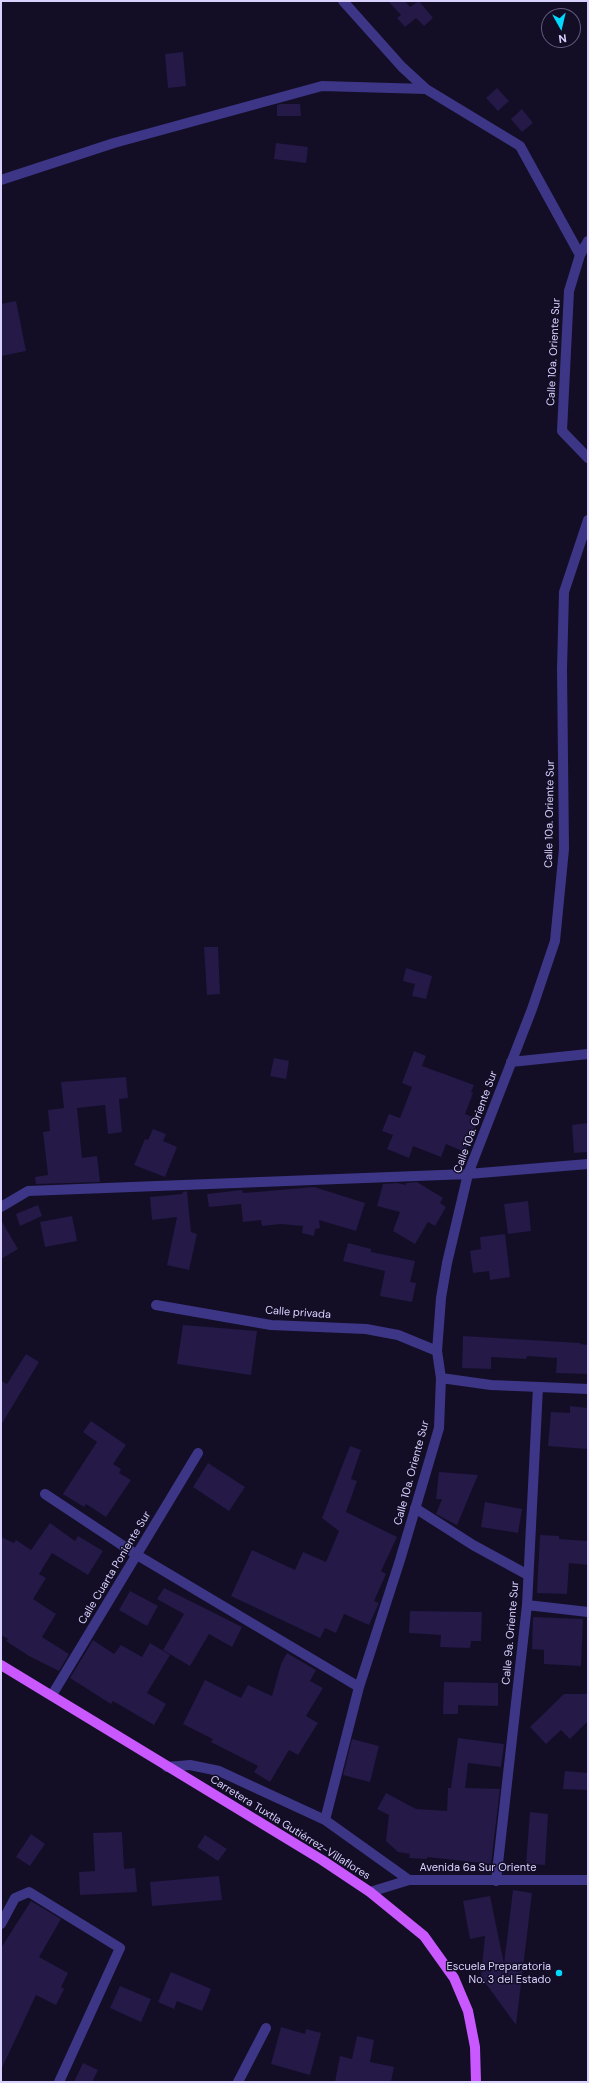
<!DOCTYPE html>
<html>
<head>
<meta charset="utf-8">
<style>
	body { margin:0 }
	#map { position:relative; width:589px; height:2083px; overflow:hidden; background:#130e26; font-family:"DM Sans",sans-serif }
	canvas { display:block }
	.frame { position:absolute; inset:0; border:2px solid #d9d2ff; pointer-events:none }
	.north { position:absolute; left:541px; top:8px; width:40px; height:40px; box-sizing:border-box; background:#130e26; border:1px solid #625c7d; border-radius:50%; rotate:172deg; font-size:11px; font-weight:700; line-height:16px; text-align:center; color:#d9d2ff }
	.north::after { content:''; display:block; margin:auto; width:14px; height:18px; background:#00d8fd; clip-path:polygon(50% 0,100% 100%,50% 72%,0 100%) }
</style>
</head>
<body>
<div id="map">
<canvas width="589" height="2083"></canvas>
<div class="frame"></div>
<div class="north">N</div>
</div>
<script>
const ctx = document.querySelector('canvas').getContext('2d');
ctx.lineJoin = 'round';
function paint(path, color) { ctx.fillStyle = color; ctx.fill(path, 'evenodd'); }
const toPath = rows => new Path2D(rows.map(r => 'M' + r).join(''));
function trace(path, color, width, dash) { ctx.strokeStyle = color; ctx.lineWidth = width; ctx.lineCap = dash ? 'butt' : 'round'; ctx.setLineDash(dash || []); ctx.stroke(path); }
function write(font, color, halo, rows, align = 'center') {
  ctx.font = font + ' "DM Sans",sans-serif'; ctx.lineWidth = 3; ctx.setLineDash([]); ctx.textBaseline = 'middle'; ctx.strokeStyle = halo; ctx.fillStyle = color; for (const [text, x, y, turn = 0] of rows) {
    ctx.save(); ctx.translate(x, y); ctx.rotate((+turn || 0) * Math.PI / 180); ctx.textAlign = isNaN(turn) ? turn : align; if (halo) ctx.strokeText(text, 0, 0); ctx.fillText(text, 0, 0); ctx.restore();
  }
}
paint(toPath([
	[388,1,405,1,410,7,419,1,433,18,424,26,416,18,405,27,397,18,401,15],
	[183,52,186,86,168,88,165,54],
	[497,88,509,101,498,111,486,98],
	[281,104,300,104,301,116,277,116,277,105],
	[522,109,533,123,522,132,511,119],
	[276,143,308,147,306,163,274,159],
	[16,301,26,351,1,356,1,304],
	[204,947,218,947,220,994,207,995],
	[406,968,432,976,426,999,412,996,415,984,403,981],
	[414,1051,426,1056,422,1066,474,1085,471,1092,473,1093,465,1114,478,1119,465,1152,446,1144,441,1157,413,1146,409,1158,387,1149,393,1135,382,1131,389,1114,400,1118,412,1087,402,1083],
	[274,1058,289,1061,286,1079,270,1076],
	[126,1077,128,1098,119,1099,122,1132,108,1134,105,1105,77,1108,82,1158,97,1156,100,1182,36,1184,35,1177,48,1175,43,1132,50,1131,48,1110,64,1108,61,1082],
	[588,1123,588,1152,574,1153,572,1125],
	[153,1129,166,1134,163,1141,177,1147,165,1177,134,1165,145,1139,148,1140],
	[417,1182,443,1198,440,1203,446,1207,435,1226,428,1222,415,1244,393,1231,400,1212,377,1206,383,1184,397,1183,406,1185,406,1183],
	[314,1187,365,1203,356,1231,319,1220,320,1228,315,1229,314,1236,302,1233,303,1226,281,1224,262,1226,261,1220,243,1222,241,1204,209,1207,207,1194,242,1190,243,1193,257,1192],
	[187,1191,191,1232,197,1234,189,1270,167,1265,177,1217,152,1220,150,1197,182,1194,183,1192],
	[528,1201,531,1231,508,1234,504,1204],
	[38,1205,42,1216,20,1226,16,1214],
	[72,1216,77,1241,45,1247,40,1222],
	[1,1220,18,1249,1,1259],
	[505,1234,510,1277,490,1280,489,1271,473,1273,470,1251,481,1249,480,1237],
	[348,1243,371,1249,371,1252,415,1261,410,1282,416,1283,412,1302,380,1296,385,1271,343,1261],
	[183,1325,257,1331,251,1375,177,1364],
	[463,1336,580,1343,580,1344,588,1345,588,1374,556,1373,557,1358,527,1356,526,1359,491,1357,491,1369,462,1368],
	[26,1354,39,1362,1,1425,1,1381,7,1384],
	[570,1406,588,1408,588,1449,548,1446,551,1412,570,1413],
	[91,1421,126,1445,113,1464,121,1469,119,1473,131,1480,106,1517,86,1504,84,1507,63,1494,97,1442,83,1432],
	[350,1446,361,1450,351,1479,357,1481,346,1512,397,1537,381,1571,386,1574,374,1601,379,1603,369,1625,344,1614,336,1633,325,1628,320,1638,231,1596,252,1550,295,1570,303,1552,326,1562,339,1531,322,1518],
	[208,1463,245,1487,229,1511,193,1487],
	[439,1472,478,1475,457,1525,436,1514,442,1499,436,1499],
	[485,1502,522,1509,518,1533,481,1527],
	[50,1523,75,1541,78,1536,103,1551,88,1575,52,1553,39,1574,46,1578,33,1599,56,1614,42,1637,69,1654,59,1671,29,1656,6,1641,8,1639,1,1635,1,1537,14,1543,16,1540,31,1550],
	[540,1535,559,1536,559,1539,588,1541,588,1565,569,1563,567,1594,537,1593],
	[164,1588,242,1627,232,1647,209,1634,190,1666,163,1650,184,1614,157,1599],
	[130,1591,158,1606,147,1626,119,1610],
	[410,1611,482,1612,481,1641,471,1641,470,1648,440,1647,441,1635,409,1633],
	[533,1617,583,1619,581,1666,544,1664,544,1650,532,1649],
	[93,1640,114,1654,121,1645,142,1657,150,1643,170,1655,147,1693,166,1704,154,1725,113,1701,111,1704,70,1678],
	[287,1653,316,1670,310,1681,323,1688,306,1716,318,1723,298,1755,289,1750,270,1782,254,1772,258,1766,211,1742,213,1739,183,1724,205,1680,241,1698,248,1685,272,1696,281,1664],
	[444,1682,498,1683,498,1706,458,1705,458,1714,443,1714],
	[564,1694,588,1694,588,1721,570,1739,561,1730,546,1744,530,1727],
	[458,1738,504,1744,501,1767,468,1763,465,1788,500,1789,491,1864,427,1857,427,1859,409,1858,410,1854,398,1852,386,1841,389,1815,377,1809,386,1793,416,1809,447,1811,448,1788,451,1788],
	[352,1739,379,1746,370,1782,343,1775],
	[565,1771,588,1773,588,1790,563,1789],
	[530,1812,548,1814,545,1865,526,1864],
	[122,1832,124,1869,135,1868,137,1892,80,1895,79,1872,95,1871,93,1833],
	[31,1834,45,1844,30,1866,16,1857],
	[205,1835,227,1849,218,1861,197,1847],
	[219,1876,222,1900,152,1906,150,1882],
	[513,1890,532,1893,516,2025,481,1977,485,1936,470,1939,463,1901,490,1896,504,1964],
	[31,1901,61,1919,39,1957,68,1973,61,1987,64,1989,56,2005,36,1995,1,2070,1,1948],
	[171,1972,211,1989,202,2011,177,2001,174,2009,158,2002],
	[120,1986,151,1999,141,2022,110,2008],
	[281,2027,305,2034,306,2029,321,2033,310,2075,271,2064],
	[357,2036,374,2040,370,2062,394,2067,391,2082,335,2082,340,2056,352,2059],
	[83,2063,98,2070,92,2082,74,2082]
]), '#241947');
trace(toPath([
	[343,1,402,67,426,89,520,146,580,255],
	[1,180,114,143,322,86,426,89],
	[588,241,580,255,569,291,562,431,588,458],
	[511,1062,588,1054],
	[1,1207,28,1191,468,1174,588,1164],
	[156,1305,271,1325,366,1329,398,1335,437,1351],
	[441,1378,491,1385,588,1389],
	[45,1494,137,1555,359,1687],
	[415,1508,473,1545,528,1575],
	[527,1605,588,1612],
	[52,1695,198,1453],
	[167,1767,190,1765,219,1771,325,1820,409,1880],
	[325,1820,359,1687,400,1560,439,1428,441,1378,437,1351,441,1298,447,1263,468,1174,532,1009,555,941,564,849,562,669,564,592,588,520],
	[496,1881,527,1605,538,1387],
	[1,1924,15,1898,29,1892,120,1948,59,2082],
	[238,2082,266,2028]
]), '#3d3687', 10);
trace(toPath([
	[370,1892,409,1880,588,1880]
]), '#3d3687', 10);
trace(toPath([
	[1,1665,322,1860,370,1892,424,1936,454,1978,468,2011,475,2047,476,2082]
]), '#c959ff', 10);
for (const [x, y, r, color] of [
	[559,1973,4,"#00d8fd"]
]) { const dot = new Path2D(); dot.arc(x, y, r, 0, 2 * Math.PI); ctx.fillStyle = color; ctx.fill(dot); trace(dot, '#130e26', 1.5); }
write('11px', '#d9d2ff', '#130e26', [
	["Calle 10a. Oriente Sur",554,352,-87],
	["Calle 10a. Oriente Sur",550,814,-89],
	["Calle 10a. Oriente Sur",476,1122,-70],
	["Calle privada",298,1313,4],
	["Calle 10a. Oriente Sur",412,1473,-75],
	["Calle Cuarta Poniente Sur",115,1568,-59],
	["Calle 9a. Oriente Sur",511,1633,-85],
	["Carretera Tuxtla Gutiérrez-Villaflores",290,1828,32],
	["Avenida 6a Sur Oriente",478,1868]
]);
write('11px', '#d9d2ff', '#130e26', [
	["Escuela Preparatoria",551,1967],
	["No. 3 del Estado",551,1980]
], 'right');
</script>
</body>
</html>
